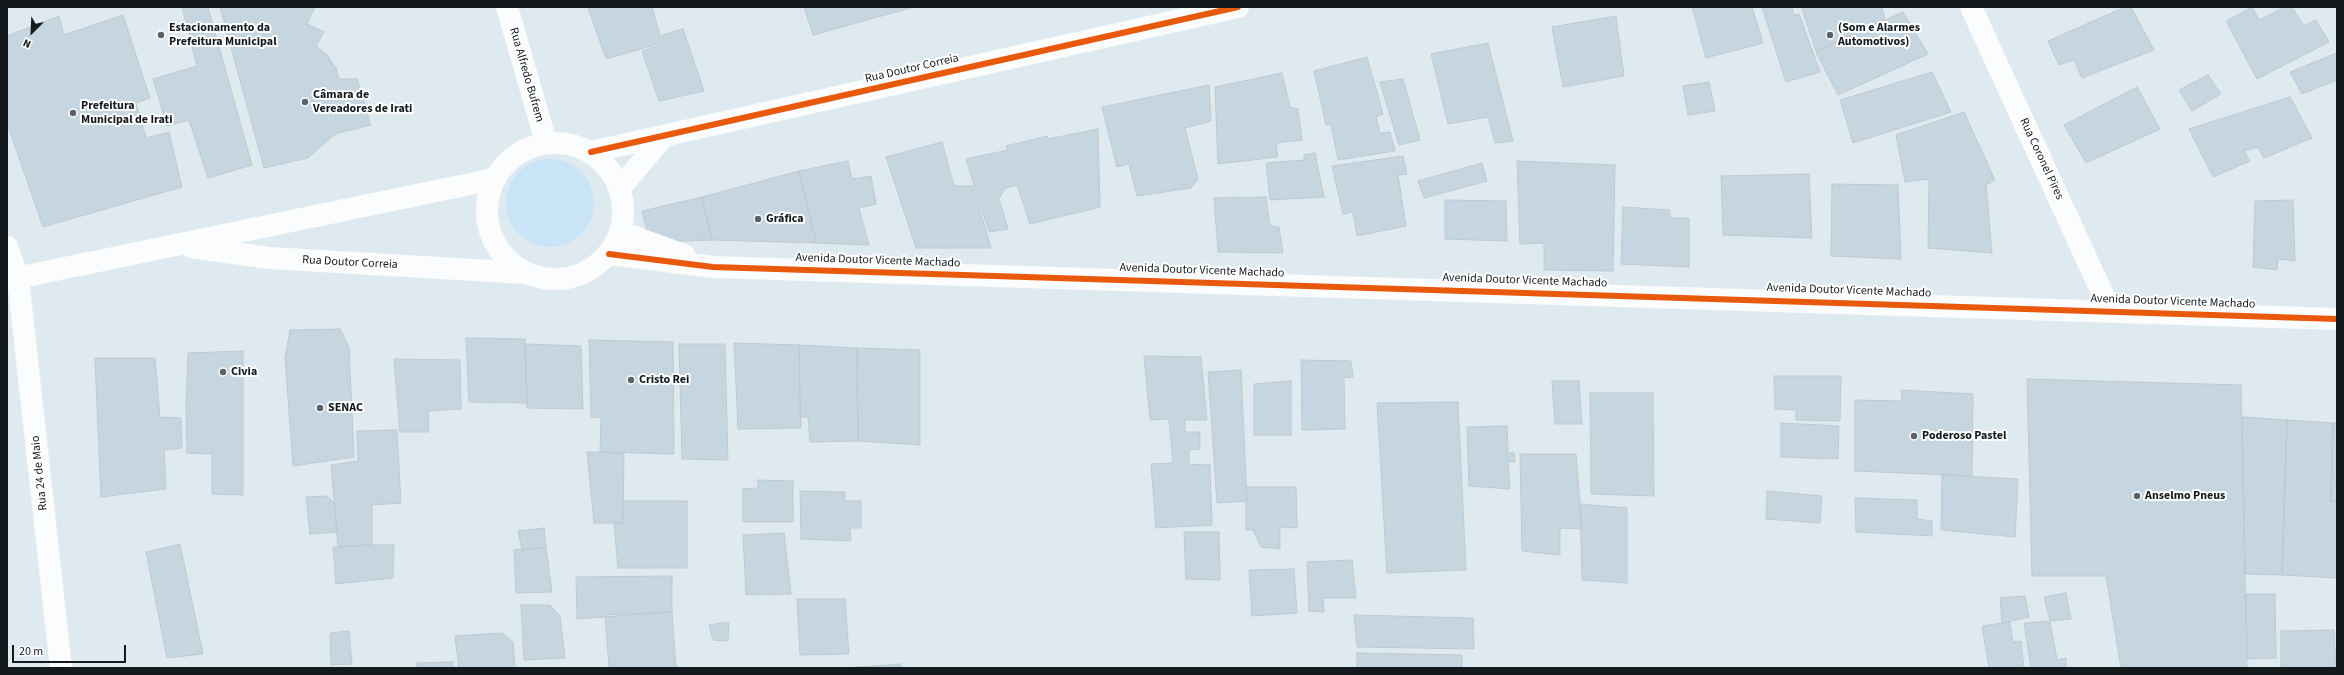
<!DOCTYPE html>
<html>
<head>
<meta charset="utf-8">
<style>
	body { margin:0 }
	#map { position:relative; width:2344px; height:675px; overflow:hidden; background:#dfeaf0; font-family:"Source Sans 3",sans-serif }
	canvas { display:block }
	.frame { position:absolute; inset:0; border:8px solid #13191d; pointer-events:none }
	.north { position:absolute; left:12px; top:12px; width:40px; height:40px; -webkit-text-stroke:3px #fff; paint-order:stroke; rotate:204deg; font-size:11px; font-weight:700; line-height:16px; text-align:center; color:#13191d }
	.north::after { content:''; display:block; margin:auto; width:14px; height:18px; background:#13191d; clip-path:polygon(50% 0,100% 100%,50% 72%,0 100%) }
	.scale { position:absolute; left:12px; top:645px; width:114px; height:18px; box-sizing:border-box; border:2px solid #13191d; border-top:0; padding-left:5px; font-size:12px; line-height:14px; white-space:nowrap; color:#13191d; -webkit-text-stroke:3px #fff; paint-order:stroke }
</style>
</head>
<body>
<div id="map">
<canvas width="2344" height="675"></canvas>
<div class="frame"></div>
<div class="north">N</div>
<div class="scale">20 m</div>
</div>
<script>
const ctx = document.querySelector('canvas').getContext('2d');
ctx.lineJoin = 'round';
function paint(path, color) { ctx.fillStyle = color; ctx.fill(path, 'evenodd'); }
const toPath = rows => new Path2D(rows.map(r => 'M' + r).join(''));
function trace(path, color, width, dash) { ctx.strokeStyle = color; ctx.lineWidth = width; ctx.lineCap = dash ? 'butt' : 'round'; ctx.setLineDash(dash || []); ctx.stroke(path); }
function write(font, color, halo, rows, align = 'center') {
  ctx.font = font + ' "Source Sans 3",sans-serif'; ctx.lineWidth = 4; ctx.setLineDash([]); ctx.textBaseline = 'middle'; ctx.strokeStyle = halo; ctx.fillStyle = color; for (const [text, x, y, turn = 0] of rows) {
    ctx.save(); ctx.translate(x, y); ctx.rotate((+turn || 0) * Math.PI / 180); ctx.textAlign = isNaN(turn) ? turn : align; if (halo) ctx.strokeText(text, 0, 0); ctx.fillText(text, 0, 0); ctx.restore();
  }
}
paint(toPath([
	'506 203a44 44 0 1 1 88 0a44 44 0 1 1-88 0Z'
]), '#c8e4f6');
const building = toPath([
	[182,7,208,7,252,165,208,178,189,120,167,126,153,79,197,66,182,7],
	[220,7,315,7,307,24,324,32,316,46,327,55,336,68,339,79,357,79,371,125,335,134,308,158,264,168,220,7],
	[591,7,652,7,662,43,606,59,588,8,591,7],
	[804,7,914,7,813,35,804,7],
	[1692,7,1752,7,1763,43,1706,58,1692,7],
	[1762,7,1792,7,1794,15,1799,14,1820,72,1786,82,1762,7],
	[1809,7,1882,7,1885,19,1816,51,1802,9,1809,7],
	[2125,7,2131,7,2154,50,2082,78,2074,60,2059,65,2048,41,2125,7],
	[2252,7,2259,20,2285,7,2292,7,2304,26,2316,20,2329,42,2257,79,2226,21,2252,7],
	[1903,12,1928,54,1838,95,1816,52,1903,12],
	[123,15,150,98,136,103,146,138,169,132,182,187,43,227,7,123,7,36,59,16,64,35,123,15],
	[1616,16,1624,76,1563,87,1552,27,1616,16],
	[683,29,704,91,659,101,642,51,664,44,662,35,683,29],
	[1488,43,1513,141,1495,143,1488,117,1448,124,1431,54,1488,43],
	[2337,53,2337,80,2302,94,2290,72,2337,53],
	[1367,57,1383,114,1376,117,1380,133,1390,132,1395,151,1338,160,1331,124,1326,125,1314,71,1367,57],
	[1932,72,1951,112,1853,143,1840,100,1932,72],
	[1282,73,1290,107,1298,109,1302,140,1276,143,1278,157,1218,164,1215,87,1282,73],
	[2208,75,2221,94,2192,111,2179,90,2208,75],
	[1403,79,1420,140,1399,145,1380,82,1403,79],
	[1709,82,1715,111,1688,115,1683,86,1709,82],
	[1209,85,1211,121,1185,128,1198,179,1191,188,1137,196,1129,164,1117,167,1102,107,1209,85],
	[2137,87,2160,129,2086,163,2064,125,2137,87],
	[2290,97,2312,138,2264,158,2258,147,2244,151,2250,161,2213,177,2189,129,2290,97],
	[1964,112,1995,180,1986,185,1992,253,1928,248,1929,179,1905,182,1896,135,1964,112],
	[1098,129,1100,207,1030,224,1017,185,1005,188,999,199,1008,229,989,232,966,159,1008,150,1006,146,1047,136,1048,139,1098,129],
	[942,142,954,186,973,186,991,248,916,248,886,157,942,142],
	[1315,153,1324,197,1270,200,1266,163,1304,160,1304,155,1315,153],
	[1403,156,1407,174,1398,175,1406,226,1357,236,1353,212,1343,214,1332,166,1403,156],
	[848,161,852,179,871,176,876,204,859,208,869,245,816,243,799,171,848,161],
	[1517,161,1615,165,1613,271,1544,270,1544,243,1520,244,1517,161],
	[1482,163,1487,181,1424,198,1418,181,1482,163],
	[799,171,816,243,712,240,702,197,799,171],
	[1809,174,1812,238,1723,235,1721,176,1809,174],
	[1832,184,1898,185,1901,259,1831,256,1832,184],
	[702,197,712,240,650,242,642,211,702,197],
	[1266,197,1270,226,1279,227,1283,253,1218,252,1214,198,1266,197],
	[1445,200,1506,201,1507,241,1445,239,1445,200],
	[2293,200,2295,261,2278,259,2277,270,2253,267,2255,201,2293,200],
	[1623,207,1670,210,1670,218,1689,218,1689,267,1621,264,1623,207],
	[340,329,349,347,354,457,293,466,285,358,290,330,340,329],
	[466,338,525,339,527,403,469,402,466,338],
	[589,340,673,342,674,454,600,452,601,418,591,417,589,340],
	[734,343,799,345,801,428,738,429,734,343],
	[525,344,581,346,583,409,527,408,525,344],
	[679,344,725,344,728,460,682,459,679,344],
	[799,345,857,348,858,441,810,442,808,417,800,417,799,345],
	[857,348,920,350,920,445,858,441,857,348],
	[243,351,243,495,212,494,212,454,187,453,186,406,188,353,243,351],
	[1144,356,1201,357,1207,420,1185,420,1185,432,1200,432,1200,449,1189,450,1189,464,1210,465,1212,525,1156,528,1151,464,1173,463,1169,419,1150,420,1144,356],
	[95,358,155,358,160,417,181,418,182,448,164,450,166,489,101,497,95,358],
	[394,359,460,360,461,409,428,411,429,432,400,432,394,359],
	[1301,360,1351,361,1353,377,1344,378,1345,429,1302,430,1301,360],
	[1241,370,1247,501,1217,503,1208,372,1241,370],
	[1774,376,1841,376,1840,421,1796,420,1796,410,1775,409,1774,376],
	[2027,379,2241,385,2247,668,2121,668,2106,576,2032,576,2027,379],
	[1291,381,1291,435,1254,435,1254,384,1291,381],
	[1552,381,1579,381,1582,424,1555,424,1552,381],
	[1901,390,1973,394,1972,476,1855,471,1855,400,1902,401,1901,390],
	[1590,393,1653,393,1654,496,1591,494,1590,393],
	[1458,402,1466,570,1387,573,1377,403,1458,402],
	[2242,417,2287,420,2282,575,2245,574,2242,417],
	[2287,420,2333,423,2331,501,2337,501,2337,578,2282,575,2287,420],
	[1781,423,1839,426,1838,459,1781,457,1781,423],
	[2333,423,2337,424,2337,501,2331,501,2333,423],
	[1507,426,1508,453,1514,453,1515,462,1508,462,1510,489,1469,486,1467,427,1507,426],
	[397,430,401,503,372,505,372,545,338,547,331,465,358,461,357,431,397,430],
	[587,452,624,453,623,523,594,523,587,452],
	[1520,454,1576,454,1582,529,1560,528,1560,555,1522,551,1520,454],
	[1942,475,2018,479,2015,537,1941,530,1942,475],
	[758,480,793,481,793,522,743,522,743,489,758,488,758,480],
	[1246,487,1296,487,1297,528,1280,527,1280,549,1261,547,1253,530,1246,530,1246,487],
	[800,491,845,492,845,501,861,501,861,528,850,528,851,541,801,539,800,491],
	[1767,491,1822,496,1820,523,1766,519,1767,491],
	[327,496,334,503,337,532,310,534,306,497,327,496],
	[1855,498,1917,500,1917,519,1932,521,1932,536,1856,532,1855,498],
	[623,501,687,501,687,568,618,568,614,523,623,523,623,501],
	[1580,504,1627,508,1627,583,1582,580,1580,504],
	[544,528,546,547,522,550,518,531,544,528],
	[1184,532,1219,532,1220,580,1186,579,1184,532],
	[784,533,791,594,746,595,743,535,784,533],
	[180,544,203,654,167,658,146,552,180,544],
	[372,545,394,545,393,578,336,584,333,547,372,545],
	[546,547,552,592,516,593,514,550,546,547],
	[1352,560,1356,598,1323,598,1324,612,1309,611,1307,562,1352,560],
	[1294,569,1297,613,1252,616,1249,570,1294,569],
	[672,576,672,612,577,619,576,577,672,576],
	[2066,593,2071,619,2050,621,2044,597,2066,593],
	[2246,594,2275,594,2276,658,2247,659,2246,594],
	[2025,596,2029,617,2002,623,2000,598,2025,596],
	[797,599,845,599,849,654,800,655,797,599],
	[521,605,550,605,560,616,565,658,524,660,521,605],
	[672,612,676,668,609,668,605,615,672,612],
	[1354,615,1473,618,1474,649,1357,647,1354,615],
	[2050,621,2057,660,2066,658,2066,668,2031,668,2024,623,2050,621],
	[729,622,728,641,713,640,709,625,729,622],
	[2010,622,2013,642,2021,641,2024,668,1989,668,1982,626,2010,622],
	[2334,630,2336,666,2330,668,2281,668,2281,631,2334,630],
	[349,631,352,664,331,665,330,633,349,631],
	[502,633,513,642,515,668,459,668,455,636,502,633],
	[1357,653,1462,655,1462,668,1357,668,1357,653],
	[453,662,453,668,417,668,417,663,453,662],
	[901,664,901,668,846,668,901,664]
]);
paint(building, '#c5d6e1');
trace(building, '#c0c8cd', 1);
trace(toPath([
	[507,7,546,142],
	[1971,7,2110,310],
	'487 211a68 68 0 1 1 136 0a68 68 0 1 1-136 0Z',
	[591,152,1238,7],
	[620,188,664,136],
	[621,232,684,255],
	[7,247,18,278,61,668],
	[191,247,269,258,526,273],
	[609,254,713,267,2337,319],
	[7,280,494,179]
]), '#fafcfd', 22);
trace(toPath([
	[591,152,1238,7],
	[609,254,713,267,2337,319]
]), '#e8590c', 6);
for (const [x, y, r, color] of [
	[161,35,4,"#5a6267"],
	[1830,35,4,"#5a6267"],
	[305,102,4,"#5a6267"],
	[73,113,4,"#5a6267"],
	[758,219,4,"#5a6267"],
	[223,372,4,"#5a6267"],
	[631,380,4,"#5a6267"],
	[320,408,4,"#5a6267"],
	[1914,436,4,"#5a6267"],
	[2137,496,4,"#5a6267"]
]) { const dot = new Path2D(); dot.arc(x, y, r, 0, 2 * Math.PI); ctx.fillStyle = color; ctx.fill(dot); trace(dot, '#fff', 1.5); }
write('bold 12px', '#13191d', '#fff', [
	["Estacionamento da",169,28],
	["Prefeitura Municipal",169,42],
	["(Som e Alarmes",1838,28],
	["Automotivos)",1838,42],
	["Câmara de",313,95],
	["Vereadores de Irati",313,109],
	["Prefeitura",81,106],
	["Municipal de Irati",81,120],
	["Gráfica",766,219],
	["Civia",231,372],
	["Cristo Rei",639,380],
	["SENAC",328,408],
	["Poderoso Pastel",1922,436],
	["Anselmo Pneus",2145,496]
], 'left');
write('12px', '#13191d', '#fff', [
	["Rua Doutor Correia",912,69,-13],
	["Rua Alfredo Bufrem",526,75,74],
	["Rua Coronel Pires",2041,159,65],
	["Avenida Doutor Vicente Machado",878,261,2],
	["Rua Doutor Correia",350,263,3],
	["Avenida Doutor Vicente Machado",1202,271,2],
	["Avenida Doutor Vicente Machado",1525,281,2],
	["Avenida Doutor Vicente Machado",1849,291,2],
	["Avenida Doutor Vicente Machado",2173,302,2],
	["Rua 24 de Maio",40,473,-96]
]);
</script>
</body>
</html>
